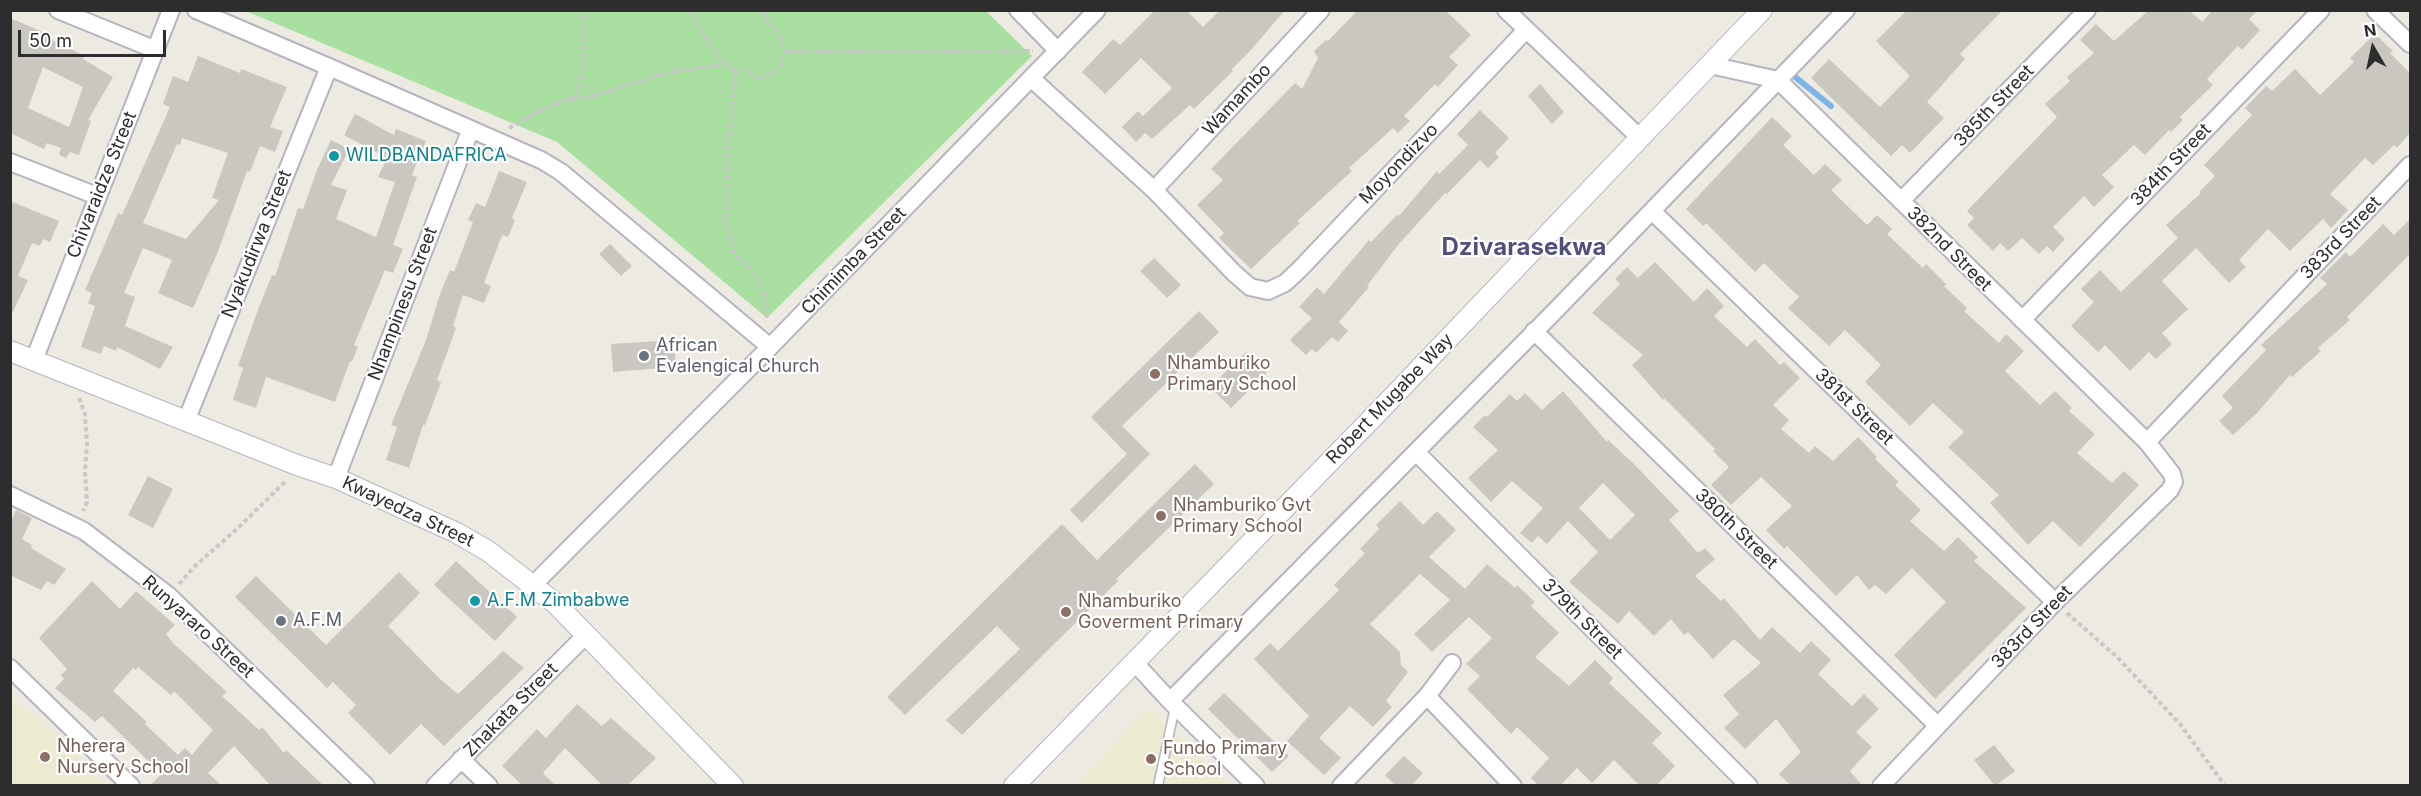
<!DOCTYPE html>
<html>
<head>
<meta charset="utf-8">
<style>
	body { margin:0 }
	#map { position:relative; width:2421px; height:796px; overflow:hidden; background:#edebe1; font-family:Inter,sans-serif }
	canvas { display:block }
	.frame { position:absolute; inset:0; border:12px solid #2d2d2d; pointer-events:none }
	.north { position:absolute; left:2343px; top:18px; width:60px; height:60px; -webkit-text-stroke:4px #fff; paint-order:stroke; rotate:351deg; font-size:16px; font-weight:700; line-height:24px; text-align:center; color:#2d2d2d }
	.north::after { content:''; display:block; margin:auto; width:21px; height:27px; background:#2d2d2d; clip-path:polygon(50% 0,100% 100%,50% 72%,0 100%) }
	.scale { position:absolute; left:18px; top:30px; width:148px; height:27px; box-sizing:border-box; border:3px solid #2d2d2d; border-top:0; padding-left:8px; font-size:18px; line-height:21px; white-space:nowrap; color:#2d2d2d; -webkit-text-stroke:4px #fff; paint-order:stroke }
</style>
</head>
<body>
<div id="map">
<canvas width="2421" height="796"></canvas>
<div class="frame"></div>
<div class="north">N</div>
<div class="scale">50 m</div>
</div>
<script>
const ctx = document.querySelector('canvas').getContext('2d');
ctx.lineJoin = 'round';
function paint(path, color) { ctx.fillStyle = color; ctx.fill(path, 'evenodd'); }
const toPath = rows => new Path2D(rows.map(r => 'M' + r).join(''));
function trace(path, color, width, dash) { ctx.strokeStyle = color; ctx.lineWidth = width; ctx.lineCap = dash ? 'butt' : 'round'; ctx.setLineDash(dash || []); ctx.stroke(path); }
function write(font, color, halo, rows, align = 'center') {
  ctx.font = font + ' Inter,sans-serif'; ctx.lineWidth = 4.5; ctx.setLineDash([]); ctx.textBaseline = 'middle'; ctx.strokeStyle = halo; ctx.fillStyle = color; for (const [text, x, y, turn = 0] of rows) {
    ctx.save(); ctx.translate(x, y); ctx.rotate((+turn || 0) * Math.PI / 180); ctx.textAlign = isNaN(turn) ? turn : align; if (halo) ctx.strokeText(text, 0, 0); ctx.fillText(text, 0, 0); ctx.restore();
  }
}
paint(toPath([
	[10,698,52,729,106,785,11,785],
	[1148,708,1174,732,1229,785,1074,786]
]), '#edead2');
paint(toPath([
	[246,11,986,11,1032,56,767,318,557,142]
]), '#a9e0a2');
trace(toPath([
	[1794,76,1831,106]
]), '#7cb4e7', 6);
paint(toPath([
	[1155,10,1186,10,1203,27,1220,10,1285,10,1251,50,1231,70,1233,71,1194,109,1190,105,1152,139,1145,133,1136,142,1122,127,1138,111,1143,116,1172,88,1141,58,1105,94,1082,72,1113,39,1120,45],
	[1358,10,1445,10,1471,35,1449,57,1458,65,1438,87,1435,84,1404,116,1410,121,1398,133,1393,128,1349,168,1352,171,1297,221,1300,223,1251,269,1219,238,1224,233,1197,205,1223,180,1211,169,1295,83,1302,89,1318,58,1314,51,1326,40,1328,41],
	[1907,10,2003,10,1960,54,1965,59,1927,102,1944,118,1910,153,1902,145,1891,156,1811,78,1829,59,1880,107,1910,76,1876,41],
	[2149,10,2189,10,2202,22,2213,10,2258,10,2249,19,2260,30,2242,50,2238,46,2207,79,2213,85,2180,117,2183,120,2171,132,2169,130,2145,155,2134,145,2102,175,2114,187,2094,207,2084,196,2053,227,2065,239,2053,252,2047,246,2039,254,2022,238,2008,251,2000,243,1993,251,1967,225,1974,218,1967,211,2057,117,2045,104,2070,81,2067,77,2094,53,2080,40,2096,24,2114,41],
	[10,18,43,32,42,35,85,56,83,59,113,77,88,120,91,121,79,155,70,152,66,158,59,155,61,148,47,143,44,149,10,133],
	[43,67,83,87,69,127,28,108],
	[2375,34,2393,51,2390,53,2410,73,2410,133,2397,148,2394,145,2373,165,2365,158,2330,194,2348,210,2331,228,2323,219,2290,251,2268,229,2239,260,2246,267,2229,283,2196,248,2162,281,2188,309,2162,333,2172,344,2156,359,2149,352,2130,371,2105,345,2098,352,2071,326,2094,302,2081,289,2100,270,2121,292,2178,238,2166,225,2201,193,2199,192,2215,176,2204,165,2252,115,2245,108,2266,86,2272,91,2295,69,2320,95,2354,62,2350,58],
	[198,56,240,73,241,69,287,87,270,127,283,131,275,152,260,146,250,172,247,171,217,254,193,308,158,293,172,260,143,248,124,293,135,297,125,326,173,347,160,369,117,347,116,351,104,346,101,354,81,347,95,306,88,303,92,293,85,290,118,213,122,215,170,107,163,104,173,76,188,82],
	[182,138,228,153,212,198,219,200,186,239,143,223,177,144,180,145],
	[1540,84,1564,112,1552,124,1528,96],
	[1480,110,1509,138,1495,153,1499,157,1488,168,1480,160,1447,194,1445,193,1398,245,1367,286,1369,287,1339,322,1348,331,1338,342,1332,337,1316,353,1312,349,1306,355,1290,340,1312,318,1299,307,1317,287,1324,294,1369,240,1371,242,1398,214,1399,216,1437,171,1439,174,1468,145,1457,134],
	[355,114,394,135,396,129,426,141,412,175,417,177,393,245,403,249,393,273,385,270,354,345,358,347,352,362,350,361,335,402,266,377,256,408,233,400,243,368,238,366,259,307,272,275,275,276,298,208,303,209,317,170,331,140,349,149,331,185,347,190,336,219,376,237,395,182,378,177,387,158,344,135],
	[1772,117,1792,136,1783,145,1814,175,1825,164,1842,180,1831,190,1867,225,1877,215,1892,229,1887,234,1923,268,1926,264,1946,284,1944,286,1967,308,1964,311,1999,343,2006,334,2024,351,2005,371,2040,405,2055,391,2072,408,2069,411,2095,434,2077,453,2112,483,2124,471,2139,485,2080,547,2053,521,2028,545,1990,503,1999,495,1948,447,1964,432,1933,403,1910,426,1865,382,1881,365,1845,330,1829,346,1788,308,1799,297,1764,263,1755,272,1706,223,1703,226,1686,209],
	[499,171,527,182,512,218,515,220,508,237,502,235,484,283,491,286,484,303,463,295,453,326,456,328,437,380,441,382,425,425,423,425,409,468,386,460,397,427,391,425,426,340,440,294,450,270,454,272,473,222,468,220,476,203,485,207],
	[10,201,59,221,50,242,43,239,40,246,32,243,18,276,28,280,10,318],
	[2410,219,2410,254,2347,317,2350,320,2318,348,2321,351,2292,377,2290,375,2257,413,2233,435,2219,421,2233,408,2222,396,2266,350,2261,345,2327,284,2320,278,2346,252,2350,257,2383,224,2394,235],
	[610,244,632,266,621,276,599,254],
	[1154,258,1181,285,1167,298,1140,271],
	[1655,262,1694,302,1707,288,1724,306,1714,316,1747,347,1755,339,1780,365,1784,362,1800,378,1773,405,1789,420,1781,429,1809,453,1815,446,1833,461,1858,437,1877,457,1875,459,1899,482,1895,485,1921,510,1910,521,1944,551,1958,537,1978,557,1974,561,2026,608,1935,699,1894,655,1946,602,1912,568,1886,594,1875,585,1869,590,1857,575,1836,596,1787,546,1784,549,1766,530,1792,506,1761,477,1731,505,1711,485,1729,467,1713,451,1715,449,1664,398,1663,400,1632,365,1643,355,1592,313,1620,284,1615,279,1627,267,1638,278],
	[1199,311,1219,332,1122,426,1150,454,1082,523,1070,510,1127,454,1091,417],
	[674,340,676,367,613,372,611,344],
	[1246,352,1267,373,1231,408,1210,387],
	[1563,391,1607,442,1608,440,1634,464,1679,511,1669,520,1698,553,1705,548,1715,559,1695,576,1721,601,1724,598,1760,640,1772,627,1800,653,1811,641,1831,660,1818,674,1852,706,1864,694,1879,709,1856,732,1872,747,1850,771,1863,786,1791,786,1779,774,1801,752,1776,719,1745,749,1724,728,1739,714,1723,695,1761,663,1734,639,1713,659,1688,632,1684,635,1671,619,1654,636,1629,611,1618,624,1569,582,1598,552,1568,521,1547,544,1538,536,1532,543,1520,533,1543,508,1512,481,1491,502,1468,478,1498,450,1473,427,1485,415,1487,417,1510,394,1517,401,1525,393,1542,410],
	[1603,483,1635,515,1610,540,1579,508],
	[1195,464,1214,484,1116,579,1118,581,962,735,946,720,1020,649,997,626,905,715,887,697,1062,524,1097,560],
	[148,476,173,489,153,528,128,515],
	[1400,501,1423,525,1437,511,1456,530,1429,557,1465,589,1487,564,1515,588,1517,585,1535,602,1531,606,1559,633,1535,657,1569,686,1595,660,1613,678,1609,683,1662,733,1652,743,1675,766,1656,786,1640,786,1614,760,1592,783,1577,768,1560,786,1539,786,1531,778,1549,758,1517,727,1511,734,1467,689,1480,676,1466,664,1492,638,1469,617,1432,652,1414,634,1450,600,1420,574,1370,624,1400,652,1401,665,1408,672,1386,701,1392,707,1373,727,1350,706,1319,738,1341,758,1324,775,1287,741,1309,716,1254,659,1270,643,1278,651,1339,590,1334,585,1365,553,1360,549,1379,529,1376,525],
	[16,510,32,518,22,539,32,545,31,548,66,569,54,585,47,581,41,590,10,575,10,524],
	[456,561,517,617,495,641,434,585],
	[399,572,420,593,388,626,439,678,458,694,503,651,524,668,444,746,421,724,390,755,348,713,356,705,333,682,327,688,235,597,256,576,326,645],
	[92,581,120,609,136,591,175,625,166,634,173,643,227,692,222,696,259,730,262,727,284,753,286,750,324,786,271,786,234,746,208,773,222,786,150,786,161,774,139,752,102,716,95,722,55,688,64,679,61,675,67,669,39,638],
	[138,667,171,695,174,691,213,730,192,755,185,748,178,755,145,724,147,722,113,691,133,668,136,670],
	[1224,693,1289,756,1272,772,1208,709],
	[577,704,602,726,611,718,656,758,627,786,603,786,565,748,543,773,556,786,523,786,502,766,537,729,546,738],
	[1994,745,2015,771,1995,786,1974,760],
	[1404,756,1423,773,1411,786,1396,786,1385,775]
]), '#c9c7c0');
const service = toPath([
	[1158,786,1175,707]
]);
const minor = toPath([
	[58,10,156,50],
	[196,10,329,67,541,160,561,172,770,347],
	[1018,10,1058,51],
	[1506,10,1640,138],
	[2375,10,2410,44],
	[1710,65,1778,80,2147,442,2172,474,2174,482,2170,490,2055,602,1881,786],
	[1032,79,1154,190,1234,273,1250,287,1268,291,1285,283,1300,269,1526,30],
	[10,162,97,196],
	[1154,190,1321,10],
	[1901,201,2087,10],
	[1652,211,2055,602],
	[2022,320,2321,10],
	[1534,331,1938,726],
	[34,360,171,10],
	[186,421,329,67],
	[2147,442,2410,165],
	[1416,452,1749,786],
	[336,478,470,131],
	[10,495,84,531,168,595,366,786],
	[533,585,770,347,1097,10],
	[1135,663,1170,701,1555,311,1846,10],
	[10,668,131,786],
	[1427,696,1513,786],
	[1170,701,1256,786],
	[461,759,489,786],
	[435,786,586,635],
	[1341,786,1427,696,1452,663]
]);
const tertiary = toPath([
	[10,351,297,465,336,478,457,533,488,551,555,603,733,786],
	[1014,786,1384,406,1762,10]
]);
trace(service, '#b5b4bf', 11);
trace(minor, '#b5b4bf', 20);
trace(tertiary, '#b5b4bf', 22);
trace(toPath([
	[690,10,706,39,725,64,736,71,743,69,760,79,778,70,785,52,779,35,760,10],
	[785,52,1033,51],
	[736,71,727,155,726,226,735,256,754,272,764,295,767,318,765,320],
	[571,99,580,87,583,68,584,44,582,10],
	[509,128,545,108,564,101,597,95,669,72,725,64],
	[79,398,85,414,87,444,85,471,87,502,83,511],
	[179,584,195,566,239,527,286,481],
	[2067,613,2117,657,2180,724,2225,786]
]), '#c8c8c8', 4, [4.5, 3]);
trace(service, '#fff', 8);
trace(minor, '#fff', 16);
trace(tertiary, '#fff', 20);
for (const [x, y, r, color] of [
	[334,156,6,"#0f9aa8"],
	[644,356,6,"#6b7280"],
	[1155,374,6,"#8d6e63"],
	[1161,516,6,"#8d6e63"],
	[475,601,6,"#0f9aa8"],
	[1066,612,6,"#8d6e63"],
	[281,621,6,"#6b7280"],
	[45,757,6,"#8d6e63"],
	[1151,759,6,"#8d6e63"]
]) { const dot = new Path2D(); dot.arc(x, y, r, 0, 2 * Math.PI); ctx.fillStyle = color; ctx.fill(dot); trace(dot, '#fff', 2); }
write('18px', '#2d2d2d', '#fff', [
	["Wamambo",1237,100,-47],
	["385th Street",1994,106,-46],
	["Moyondizvo",1399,164,-46],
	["384th Street",2171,165,-46],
	["Chivaraidze Street",102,185,-68],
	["383rd Street",2341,238,-46],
	["Nyakudirwa Street",257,244,-68],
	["382nd Street",1949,249,45],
	["Chimimba Street",854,261,-46],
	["Nhampinesu Street",403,304,-69],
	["Robert Mugabe Way",1390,399,-46],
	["381st Street",1854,407,44],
	["Kwayedza Street",408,512,25],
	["380th Street",1736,529,44],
	["379th Street",1582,619,45],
	["Runyararo Street",198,627,42],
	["383rd Street",2032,627,-46],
	["Zhakata Street",511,710,-45]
]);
write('18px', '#0d838f', '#fff', [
	["WILDBANDAFRICA",346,156],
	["A.F.M Zimbabwe",487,601]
], 'left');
write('18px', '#5b616d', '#fff', [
	["African",656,346],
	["Evalengical Church",656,367],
	["A.F.M",293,621]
], 'left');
write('18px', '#785e54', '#fff', [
	["Nhamburiko",1167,364],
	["Primary School",1167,385],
	["Nhamburiko Gvt",1173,506],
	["Primary School",1173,527],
	["Nhamburiko",1078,602],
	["Goverment Primary",1078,623],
	["Nherera",57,747],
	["Nursery School",57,768],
	["Fundo Primary",1163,749],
	["School",1163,770]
], 'left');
write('bold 24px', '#51507c', '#fff', [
	["Dzivarasekwa",1524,248]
]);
</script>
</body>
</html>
